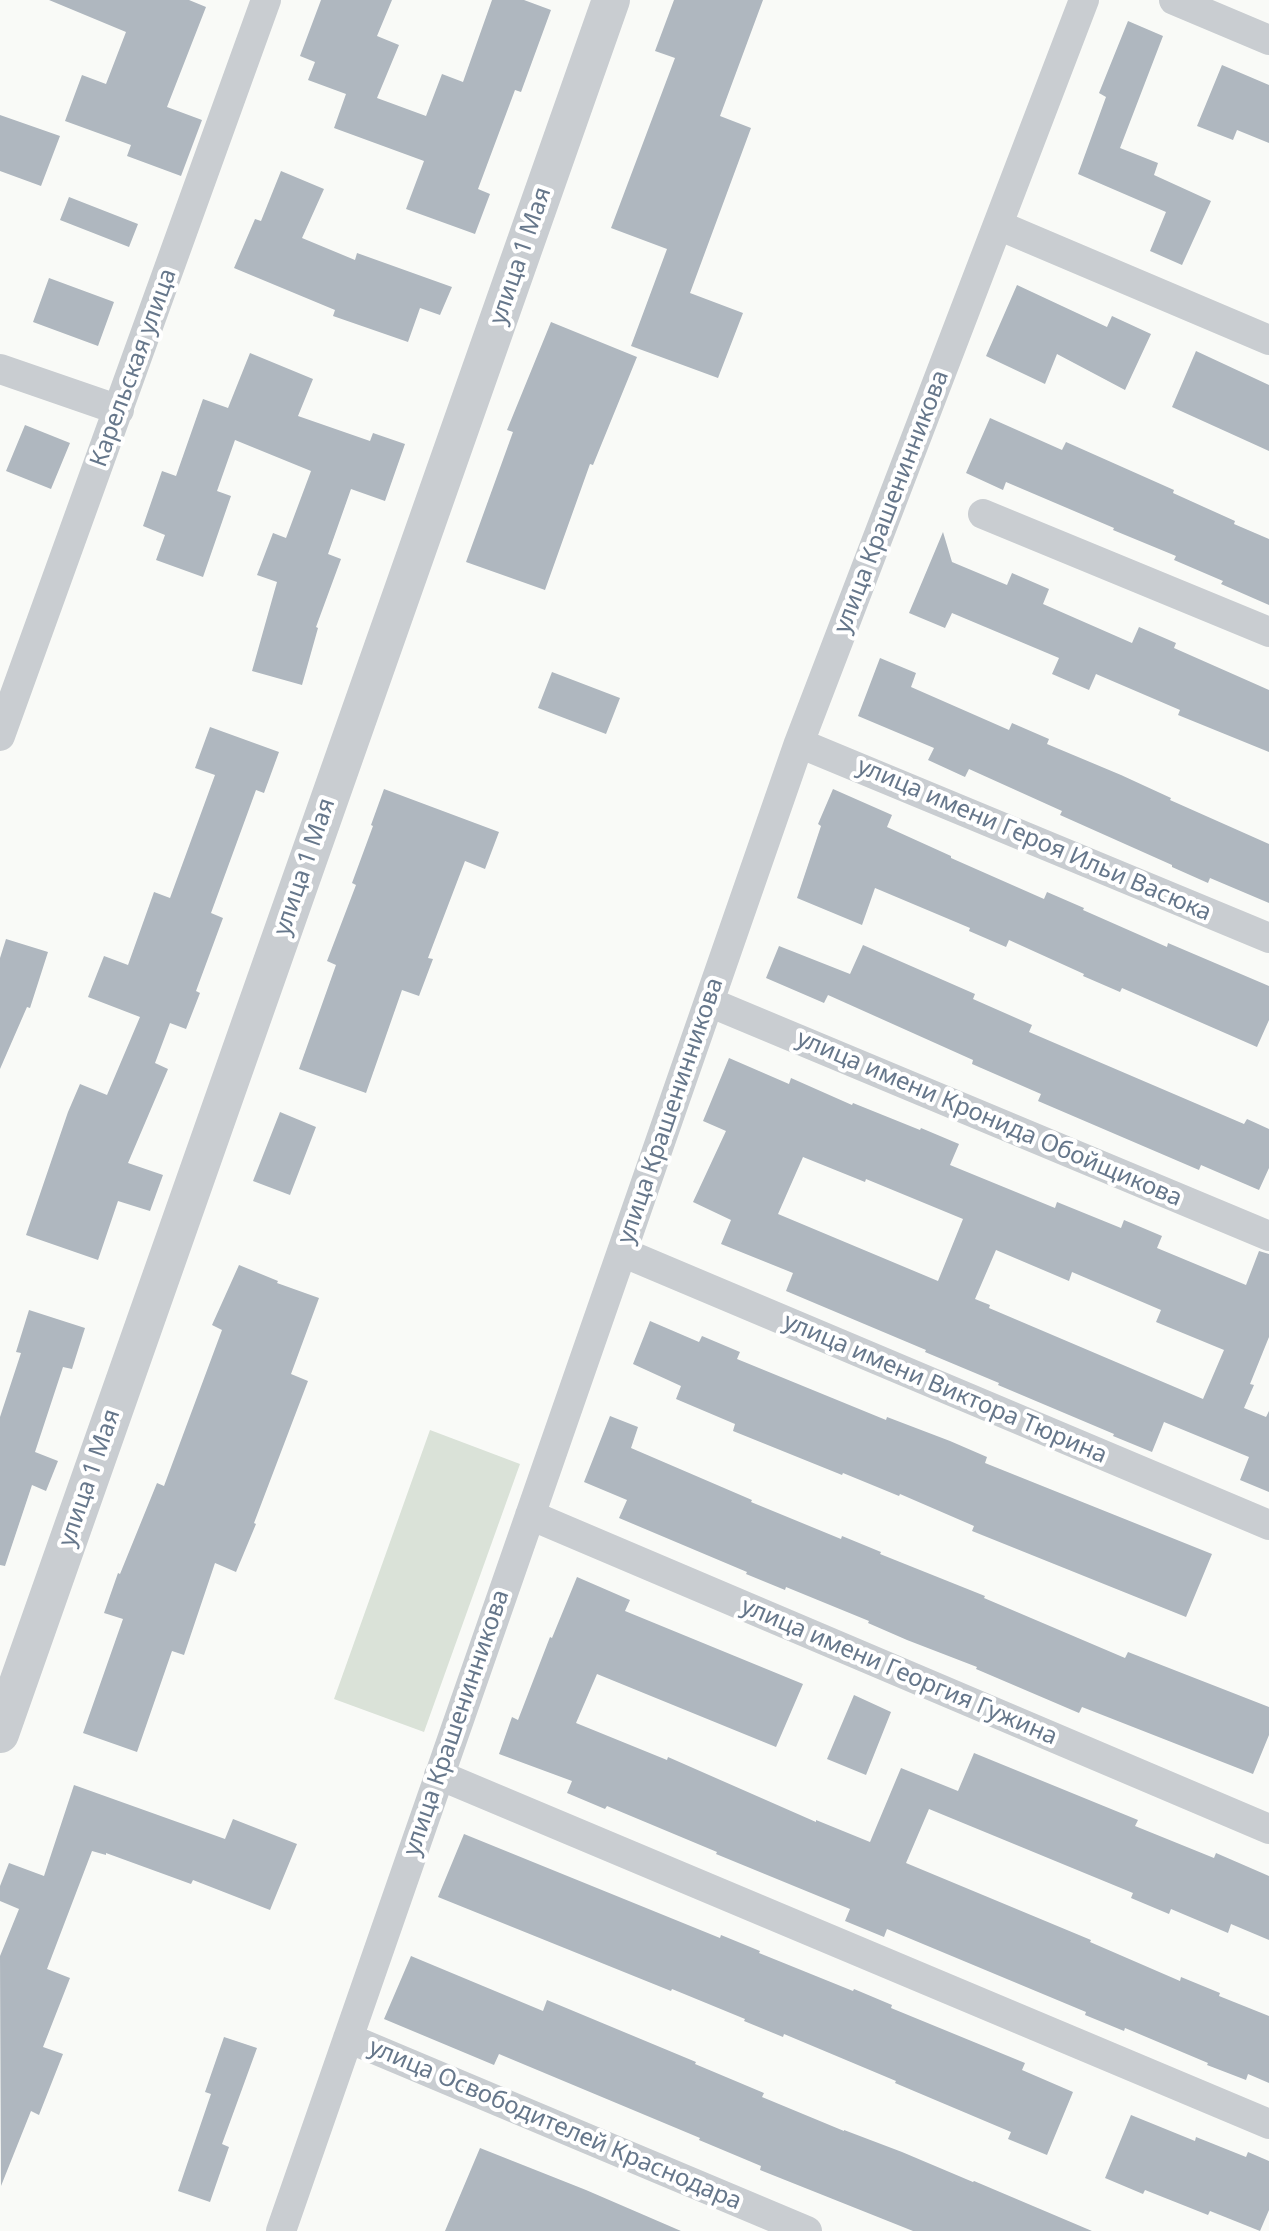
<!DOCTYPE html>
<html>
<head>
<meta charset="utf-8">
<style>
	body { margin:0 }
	canvas { display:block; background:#f9faf7 }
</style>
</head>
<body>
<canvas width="1269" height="2231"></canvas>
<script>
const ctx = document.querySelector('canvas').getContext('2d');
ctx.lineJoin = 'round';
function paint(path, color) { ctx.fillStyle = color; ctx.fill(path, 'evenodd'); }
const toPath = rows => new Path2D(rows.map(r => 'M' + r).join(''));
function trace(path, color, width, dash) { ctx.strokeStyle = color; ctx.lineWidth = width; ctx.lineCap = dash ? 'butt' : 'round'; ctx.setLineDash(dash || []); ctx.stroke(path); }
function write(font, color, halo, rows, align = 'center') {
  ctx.font = font + ' "Noto Sans",sans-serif'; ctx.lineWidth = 8; ctx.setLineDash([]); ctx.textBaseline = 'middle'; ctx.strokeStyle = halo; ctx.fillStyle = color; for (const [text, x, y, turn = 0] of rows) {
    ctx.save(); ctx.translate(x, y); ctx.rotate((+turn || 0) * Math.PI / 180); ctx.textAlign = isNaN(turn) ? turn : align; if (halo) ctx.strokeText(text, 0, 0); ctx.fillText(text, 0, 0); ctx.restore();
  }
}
paint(toPath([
	[430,1430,520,1464,424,1732,334,1699]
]), '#dae2d8');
paint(toPath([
	[49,0,189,0,206,7,167,107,202,120,181,176,127,156,131,145,65,121,82,75,106,84,126,32],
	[321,0,392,0,377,36,399,45,377,98,426,116,442,74,463,82,492,0,524,0,551,10,521,92,515,90,478,189,490,194,475,234,406,209,424,161,334,128,346,94,308,80,315,62,300,56],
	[674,0,763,0,720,116,751,128,690,293,743,313,718,378,631,346,667,249,611,228,675,58,655,51],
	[1128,21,1163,36,1120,148,1158,163,1154,175,1211,201,1182,265,1150,251,1166,212,1078,174,1106,97,1099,93],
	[1222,65,1269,85,1269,143,1237,130,1233,140,1197,126],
	[0,115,60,136,41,186,0,171],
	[281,171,324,189,302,238,355,260,357,253,452,287,440,315,420,308,408,342,333,316,335,310,234,268,255,219,261,221],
	[69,197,138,224,129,247,60,220],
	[49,278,114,302,98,346,33,322],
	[1017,285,1107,327,1112,316,1151,334,1125,390,1057,354,1045,384,986,356],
	[551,322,637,357,593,465,590,464,545,590,466,562,513,432,507,430],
	[1196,351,1269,385,1269,451,1172,407],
	[250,353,313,379,298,416,370,441,373,433,405,444,385,501,351,489,328,554,341,559,316,627,318,628,302,685,252,671,277,582,257,575,273,533,286,538,311,471,235,440,217,491,231,496,203,577,156,560,165,535,143,526,162,471,176,476,203,399,228,408],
	[990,418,1062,450,1066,442,1174,490,1173,493,1235,521,1234,524,1269,539,1269,605,1221,584,1223,581,1174,560,1176,556,1113,530,1114,528,1006,482,1003,490,966,473],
	[25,425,70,443,51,489,6,471],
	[943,532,952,562,1007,585,1012,573,1049,589,1043,604,1132,643,1139,627,1176,643,1174,648,1269,690,1269,752,1178,715,1180,710,1096,674,1089,690,1052,674,1059,658,952,613,945,628,909,613],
	[880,658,916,673,911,687,1009,730,1012,723,1049,739,1047,744,1121,775,1171,798,1170,800,1269,844,1269,903,1210,878,1208,883,1172,867,1172,865,1060,815,1062,811,969,769,965,777,928,760,934,748,858,716],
	[552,672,620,698,606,734,538,708],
	[210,727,279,752,264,793,256,790,211,913,223,918,196,991,200,993,186,1029,170,1023,155,1063,168,1069,128,1163,163,1175,150,1211,118,1201,98,1260,26,1235,68,1112,80,1084,107,1095,140,1017,88,997,104,956,128,965,154,892,170,898,215,775,195,768],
	[384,789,499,832,485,869,465,861,428,958,433,959,419,996,402,990,366,1093,299,1069,336,965,327,961,356,885,352,883,373,826,371,825],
	[833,789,892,815,887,827,951,856,951,858,1044,899,1047,892,1084,908,1083,910,1167,947,1168,943,1269,986,1269,1020,1257,1047,1122,988,1120,992,1083,976,1084,974,1009,940,1006,947,969,931,970,928,875,888,862,925,797,898,821,826,818,824],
	[6,939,48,952,30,1008,27,1007,0,1069,0,958],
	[863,945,975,994,973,999,1032,1025,1029,1032,1244,1124,1247,1119,1269,1129,1269,1168,1259,1190,1201,1165,1199,1170,1038,1101,1041,1094,972,1064,973,1060,828,995,824,1003,766,978,779,946,850,974],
	[729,1058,789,1084,791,1078,852,1105,853,1103,920,1130,921,1128,959,1144,950,1165,1055,1208,1057,1202,1121,1228,1124,1220,1162,1236,1157,1248,1246,1285,1259,1251,1269,1254,1269,1337,1250,1384,1254,1385,1244,1408,1266,1417,1269,1411,1269,1492,1240,1480,1249,1457,1164,1422,1152,1452,1113,1436,1114,1434,998,1385,999,1383,925,1352,926,1350,786,1291,793,1273,721,1244,731,1220,693,1202,726,1131,703,1121],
	[803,1157,865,1182,866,1179,963,1219,938,1281,778,1214],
	[996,1250,1069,1281,1072,1272,1161,1310,1156,1322,1224,1350,1203,1399,989,1308,990,1305,975,1299],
	[280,1112,316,1127,290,1195,253,1181],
	[239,1265,278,1281,277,1283,319,1298,291,1374,308,1381,254,1523,256,1524,236,1572,215,1563,184,1655,172,1651,137,1752,83,1733,123,1619,104,1613,118,1573,120,1574,157,1483,164,1486,222,1330,212,1325],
	[29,1310,85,1328,72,1369,63,1367,35,1452,58,1461,46,1491,32,1485,5,1566,0,1565,0,1417,21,1353,16,1352],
	[650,1321,699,1342,702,1336,740,1352,737,1359,886,1420,887,1417,950,1441,987,1457,985,1463,1212,1554,1186,1617,972,1531,974,1526,900,1494,899,1496,843,1473,842,1475,733,1431,735,1424,676,1399,681,1386,633,1364],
	[610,1416,638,1427,631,1448,752,1500,751,1502,841,1539,842,1536,881,1552,880,1554,985,1596,984,1598,1125,1658,1128,1652,1269,1707,1269,1735,1253,1774,1082,1707,1079,1713,976,1669,977,1667,907,1640,868,1623,869,1621,786,1587,785,1590,746,1574,747,1572,619,1518,627,1500,584,1482],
	[577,1577,630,1600,625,1611,803,1684,776,1747,597,1674,576,1723,667,1760,668,1757,816,1822,816,1820,870,1842,901,1768,958,1791,974,1753,1138,1820,1135,1826,1214,1858,1216,1853,1269,1876,1269,1940,1231,1924,1228,1933,1171,1909,1169,1914,1131,1898,1133,1893,929,1809,906,1863,1091,1940,1090,1942,1180,1981,1181,1977,1220,1993,1219,1996,1269,2016,1269,2083,1248,2074,1246,2080,1207,2065,1208,2063,1125,2028,1124,2031,1085,2015,1086,2012,887,1929,884,1937,845,1921,850,1909,716,1854,717,1852,607,1806,605,1809,567,1793,572,1781,499,1754,512,1717,518,1720,550,1637,552,1638],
	[854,1695,891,1712,866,1775,827,1759],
	[74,1785,225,1839,233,1819,297,1844,270,1910,193,1880,191,1884,106,1853,106,1855,92,1851,47,1969,70,1978,43,2047,63,2054,39,2115,31,2111,1,2186,0,1956,19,1909,0,1901,0,1886,9,1863,44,1876],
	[464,1834,720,1938,721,1935,760,1951,759,1953,853,1991,854,1989,892,2005,891,2008,1025,2063,1022,2070,1073,2092,1047,2155,1008,2139,1011,2132,895,2083,896,2081,784,2034,783,2037,744,2021,745,2019,672,1989,671,1991,438,1897],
	[411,1956,543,2011,547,2000,696,2062,695,2064,764,2093,762,2097,844,2131,844,2130,902,2152,973,2182,974,2181,1092,2231,913,2231,760,2170,761,2166,699,2140,700,2138,499,2054,494,2065,384,2019],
	[224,2037,257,2048,222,2144,229,2147,210,2202,178,2191,211,2094,205,2092],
	[1131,2115,1195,2141,1196,2137,1246,2157,1248,2152,1269,2161,1269,2210,1260,2231,1210,2211,1208,2215,1145,2190,1143,2194,1105,2178],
	[480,2148,586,2190,681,2231,445,2231]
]), '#afb7bf');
trace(toPath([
	[1174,0,1269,40],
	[998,225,1269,340],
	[0,369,119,410],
	[983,514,1269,632],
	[0,736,266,0],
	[799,743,1269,938],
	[709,1002,1269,1236],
	[622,1252,1269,1525],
	[530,1515,1269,1829],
	[439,1775,1269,2124],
	[348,2038,807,2231],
	[281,2231,799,743,1084,0]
]), '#c9cdd1', 30);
trace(toPath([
	[0,1734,611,0]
]), '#c9cdd1', 38);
write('24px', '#66778b', '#fff', [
	["улица 1 Мая",521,256,-71],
	["Карельская улица",134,368,-70],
	["улица Крашенинникова",892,502,-69],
	["улица имени Героя Ильи Васюка",1034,840,23],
	["улица 1 Мая",305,867,-71],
	["улица Крашенинникова",671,1111,-71],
	["улица имени Кронида Обойщикова",989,1119,23],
	["улица имени Виктора Тюрина",945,1389,23],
	["улица 1 Мая",90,1478,-71],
	["улица имени Георгия Гужина",899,1672,23],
	["улица Крашенинникова",457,1723,-71],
	["улица Освободителей Краснодара",555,2125,23]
]);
</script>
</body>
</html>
